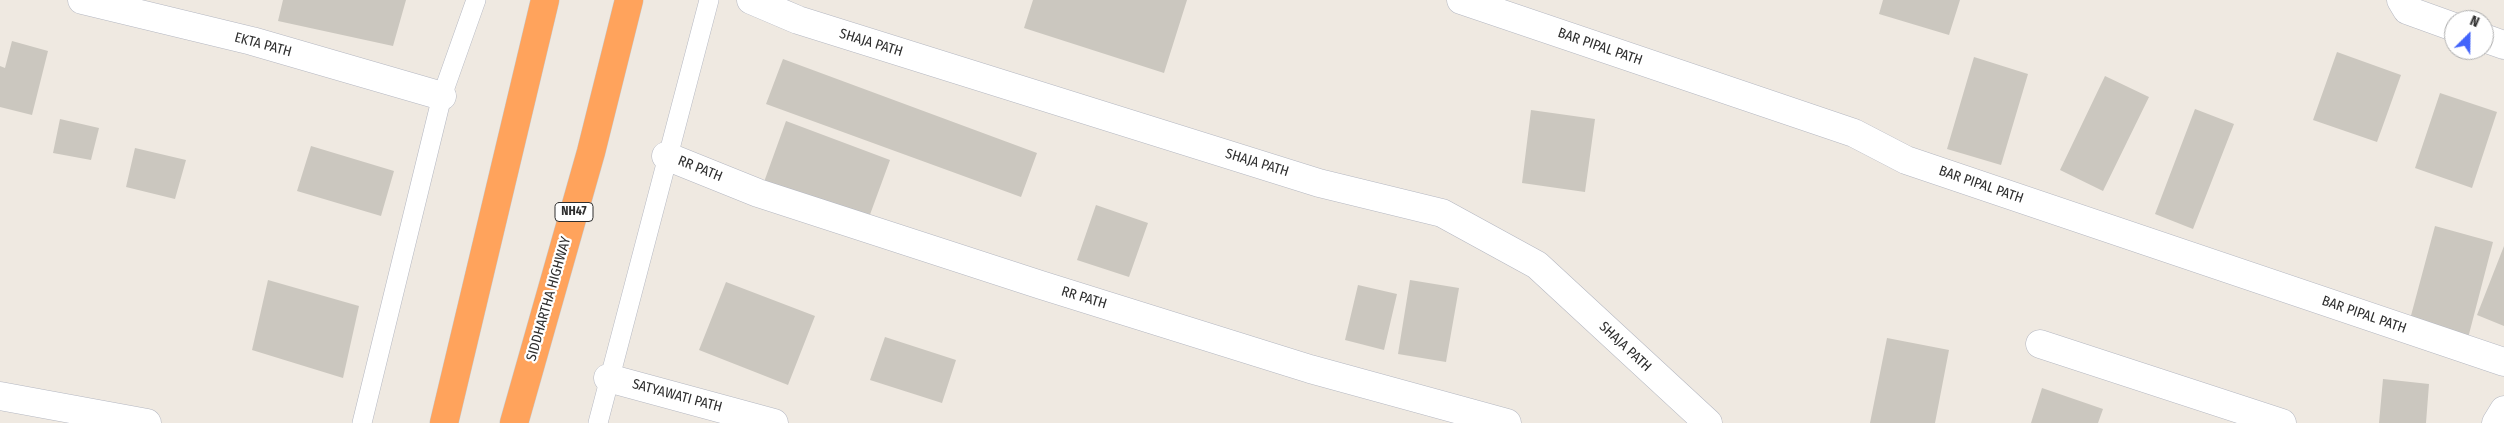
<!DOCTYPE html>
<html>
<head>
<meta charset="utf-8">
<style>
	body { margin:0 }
	#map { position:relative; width:2504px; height:423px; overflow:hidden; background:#efe9e1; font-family:"Fira Sans Condensed",sans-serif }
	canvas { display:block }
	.north { position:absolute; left:2444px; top:10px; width:50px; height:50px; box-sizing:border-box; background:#fff; border:1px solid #ababab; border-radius:50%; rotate:23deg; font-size:14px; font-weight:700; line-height:20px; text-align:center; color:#2e2e2e }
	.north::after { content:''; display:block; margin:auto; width:18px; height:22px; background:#4264fb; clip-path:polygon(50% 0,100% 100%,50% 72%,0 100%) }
</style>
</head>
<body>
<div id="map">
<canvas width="2504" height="423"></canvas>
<div class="north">N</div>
</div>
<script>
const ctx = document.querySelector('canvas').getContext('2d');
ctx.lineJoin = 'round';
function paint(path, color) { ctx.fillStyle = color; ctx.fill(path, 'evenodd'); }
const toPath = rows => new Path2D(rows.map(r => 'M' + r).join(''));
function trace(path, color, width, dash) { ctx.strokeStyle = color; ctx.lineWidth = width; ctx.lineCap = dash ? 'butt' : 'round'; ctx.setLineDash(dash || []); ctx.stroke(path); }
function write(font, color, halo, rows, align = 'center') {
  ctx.font = font + ' "Fira Sans Condensed",sans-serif'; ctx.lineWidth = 4.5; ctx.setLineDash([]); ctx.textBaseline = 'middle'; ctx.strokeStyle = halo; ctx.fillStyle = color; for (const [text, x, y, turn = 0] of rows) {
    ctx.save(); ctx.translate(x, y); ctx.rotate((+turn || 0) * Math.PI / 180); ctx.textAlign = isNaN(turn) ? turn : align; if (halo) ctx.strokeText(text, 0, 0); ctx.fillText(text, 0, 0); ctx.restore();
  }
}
paint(toPath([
	[283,0,406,0,393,46,278,21],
	[1033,0,1187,0,1164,73,1024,28],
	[1883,0,1960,0,1949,35,1879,14],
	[12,41,48,51,32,115,0,107,0,66,5,68],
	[2337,52,2401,75,2377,142,2313,120],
	[1974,57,2028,74,2001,165,1947,149],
	[783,59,1037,153,1021,197,766,104],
	[2105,76,2149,97,2103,191,2060,170],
	[2440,93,2497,112,2472,188,2415,168],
	[2195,109,2234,124,2193,229,2155,214],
	[1531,110,1595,119,1585,192,1522,183],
	[60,119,99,128,91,160,53,153],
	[786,121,890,160,868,220,764,182],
	[311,146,394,171,381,216,297,191],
	[135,148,186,160,175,199,126,187],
	[1096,205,1148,223,1129,277,1077,260],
	[2435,226,2493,242,2468,338,2409,323],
	[2504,246,2504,326,2477,315],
	[268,280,359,306,343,378,252,350],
	[1410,280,1459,288,1446,362,1398,354],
	[726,282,815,316,788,385,699,350],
	[1358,285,1397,294,1384,350,1345,340],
	[885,337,956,360,942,403,870,380],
	[1887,338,1949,350,1935,423,1870,423],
	[2383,379,2429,384,2426,423,2379,423],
	[2042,388,2103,409,2098,423,2031,423]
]), '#cbc7bf');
const lane = toPath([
	[362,423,442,96,476,0],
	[598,423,709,0]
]);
const street = toPath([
	[82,0,252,41,442,96],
	[751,0,798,20,1319,183,1442,213,1537,265,1708,423],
	[1461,0,1854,133,1906,160,2504,362],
	[2401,0,2407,10,2454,27],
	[2484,38,2504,45],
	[666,156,758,193,1041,285,1310,369,1507,423],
	[2040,344,2282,423],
	[608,378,774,423],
	[0,396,147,423],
	[2496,423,2504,410]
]);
const highway = toPath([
	[444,423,545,0],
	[514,423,591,152,629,0]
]);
trace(lane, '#b4b7c1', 20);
trace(street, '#b4b7c1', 29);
trace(highway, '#c9c9c9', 29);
trace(lane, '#fff', 19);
trace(street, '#fff', 28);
trace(highway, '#ffa35c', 28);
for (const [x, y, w] of [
	[574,212,38]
]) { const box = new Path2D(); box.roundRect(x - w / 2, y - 9.5, w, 19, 4); ctx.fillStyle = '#fff'; ctx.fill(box); trace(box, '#2e2e2e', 1); }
write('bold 12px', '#2e2e2e', null, [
	["NH47",574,212]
]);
write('14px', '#2e2e2e', '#fff', [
	["SHAJA PATH",871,43,17],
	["EKTA PATH",263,45,15],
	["BAR PIPAL PATH",1600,47,19],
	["SHAJA PATH",1257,163,17],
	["RR PATH",700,169,22],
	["BAR PIPAL PATH",1981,185,19],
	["RR PATH",1084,298,17],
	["SIDDHARTHA HIGHWAY",549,299,-74],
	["BAR PIPAL PATH",2364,315,19],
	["SHAJA PATH",1625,347,43],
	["SATYAWATI PATH",677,396,15]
]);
</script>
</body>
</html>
